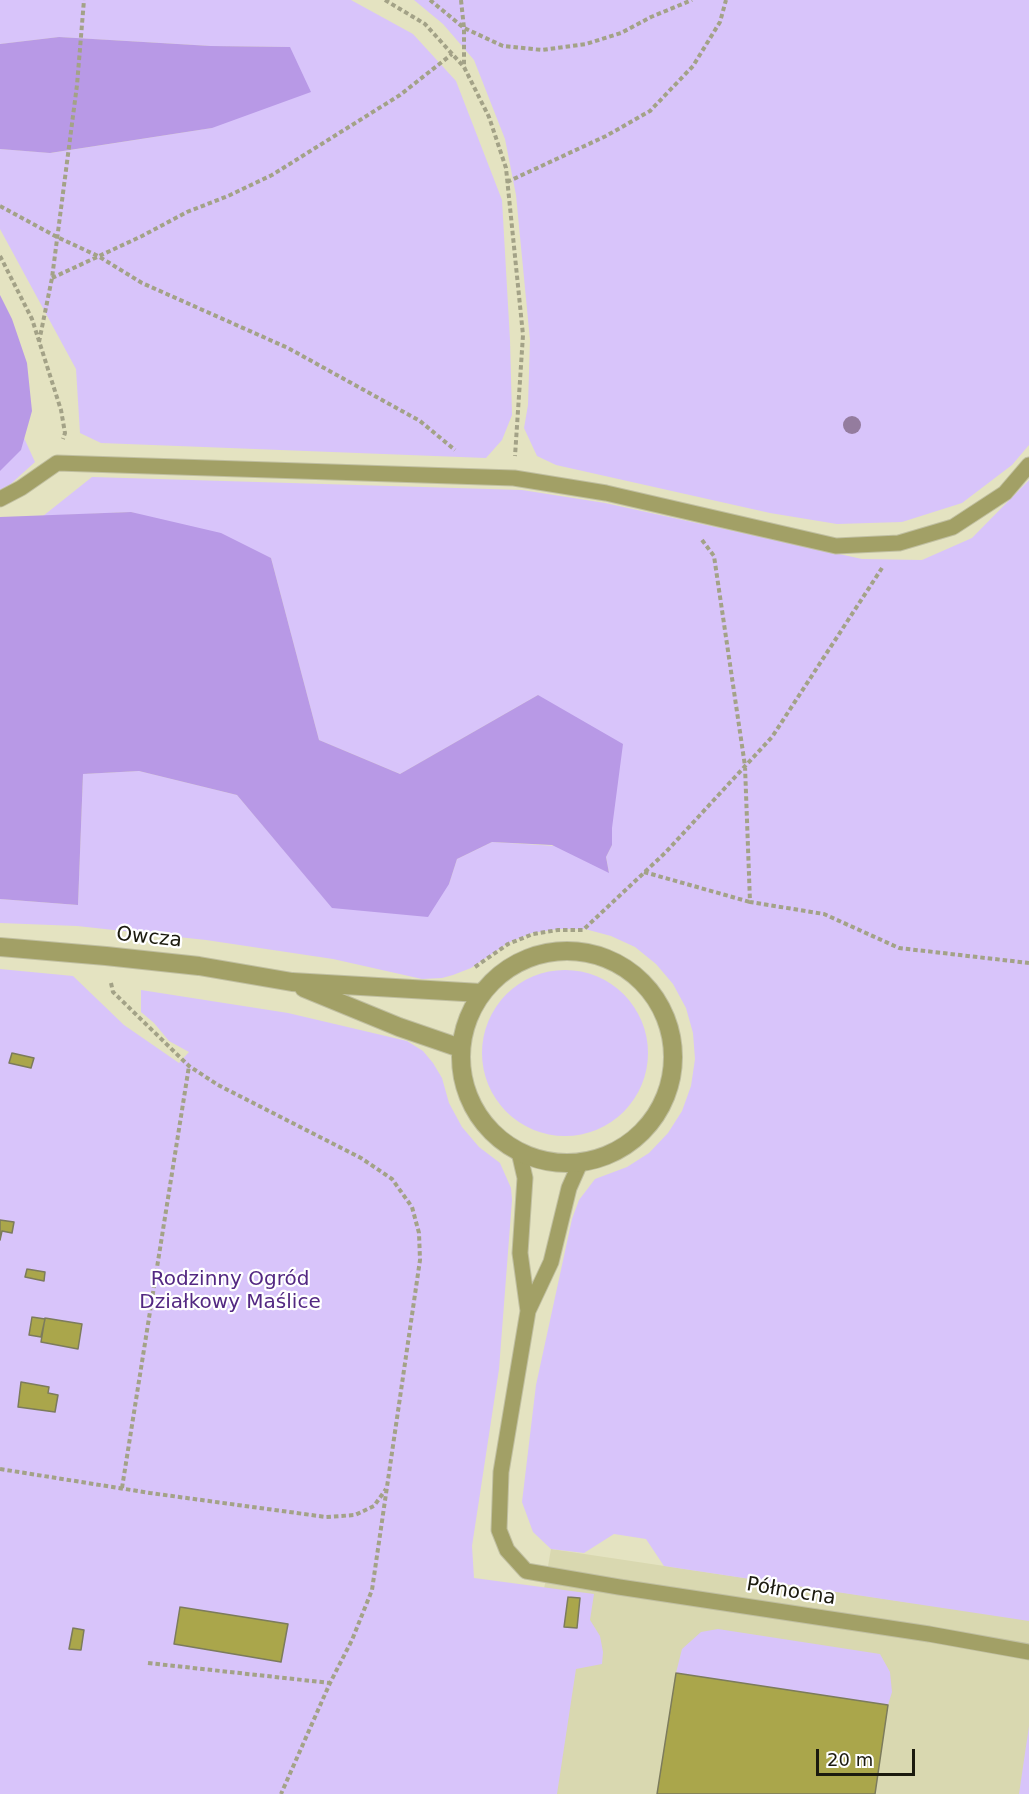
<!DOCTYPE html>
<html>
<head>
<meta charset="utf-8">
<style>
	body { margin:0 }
	#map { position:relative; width:1029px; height:1794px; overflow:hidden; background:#e4e3c1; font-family:"DejaVu Sans",sans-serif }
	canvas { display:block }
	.scale { position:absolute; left:816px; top:1749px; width:99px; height:27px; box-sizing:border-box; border:3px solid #1b1a0e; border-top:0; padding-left:8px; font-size:18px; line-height:21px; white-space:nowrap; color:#1b1a0e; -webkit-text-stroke:4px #fff; paint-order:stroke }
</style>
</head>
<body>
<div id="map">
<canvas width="1029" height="1794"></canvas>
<div class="scale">20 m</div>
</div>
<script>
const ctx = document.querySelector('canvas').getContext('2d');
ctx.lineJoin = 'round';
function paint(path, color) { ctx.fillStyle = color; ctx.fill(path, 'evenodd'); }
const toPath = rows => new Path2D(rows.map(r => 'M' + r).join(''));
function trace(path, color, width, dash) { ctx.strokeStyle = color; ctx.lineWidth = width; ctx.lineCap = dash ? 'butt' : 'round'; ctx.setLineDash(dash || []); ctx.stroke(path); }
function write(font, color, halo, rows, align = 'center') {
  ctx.font = font + ' "DejaVu Sans",sans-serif'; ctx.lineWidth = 4.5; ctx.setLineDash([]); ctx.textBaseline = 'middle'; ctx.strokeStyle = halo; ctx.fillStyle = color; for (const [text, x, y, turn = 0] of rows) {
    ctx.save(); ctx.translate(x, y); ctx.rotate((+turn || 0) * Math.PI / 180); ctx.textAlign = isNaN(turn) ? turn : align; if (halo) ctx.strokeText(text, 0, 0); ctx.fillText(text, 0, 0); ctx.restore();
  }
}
paint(toPath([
	[1029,1542,1029,1794,512,1794,532,1658,551,1549,912,1603]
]), '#d9d8b0');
paint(toPath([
	[0,0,351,0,413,34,456,81,502,200,510,340,512,415,502,440,486,458,101,443,80,433,76,369,0,229,0,149,51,153,212,128,290,47,211,46,59,37,0,44],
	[414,0,1029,0,1029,445,1012,465,962,503,902,522,837,524,770,513,556,465,537,456,524,428,528,405,530,340,516,195,505,139,474,60,443,24],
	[0,385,35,462,3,491,0,491],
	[92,477,522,490,605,503,862,559,922,560,972,538,1029,480,1029,1621,664,1566,646,1539,614,1534,584,1553,551,1549,533,1532,522,1502,536,1385,572,1219,579,1200,595,1179,627,1167,649,1153,668,1133,682,1111,691,1086,695,1059,693,1033,686,1008,673,984,656,964,635,947,611,936,585,929,558,929,532,933,508,943,471,968,453,975,442,978,422,979,333,959,206,940,77,926,0,923,0,899,78,905,83,774,139,771,237,795,333,908,449,884,457,859,492,842,556,846,609,872,606,857,612,845,612,828,538,695,400,774,319,740,271,558,131,512,43,516],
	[0,969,73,976,124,1025,179,1063,189,1052,169,1041,154,1023,141,1012,141,990,288,1013,407,1041,423,1051,433,1063,442,1078,449,1103,462,1127,479,1147,500,1163,511,1188,512,1200,499,1369,472,1546,474,1578,594,1594,590,1620,600,1636,603,1652,602,1664,576,1669,557,1794,0,1794],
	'482 1053a83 83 0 1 1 166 0a83 83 0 1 1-166 0Z',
	[718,1629,880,1654,890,1672,892,1692,888,1705,676,1673,682,1649,701,1632],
	[1029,1726,1029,1794,1019,1794]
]), '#d8c4fa');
paint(toPath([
	[59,37,211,46,290,47,311,92,212,128,50,153,0,149,0,44],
	[0,295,12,319,27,363,32,411,21,450,0,471],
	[131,512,221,533,271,558,319,740,400,774,538,695,623,744,612,828,612,845,606,857,609,873,552,845,492,842,457,859,449,884,428,917,332,908,237,795,139,771,83,774,78,905,0,899,0,517]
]), '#b899e6');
const building = toPath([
	[12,1053,34,1058,31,1068,9,1063,12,1053],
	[0,1220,14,1222,12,1233,2,1231,0,1240,0,1220],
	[27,1269,45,1272,44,1281,25,1277,27,1269],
	[32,1317,45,1319,41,1337,29,1335,32,1317],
	[45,1318,82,1324,78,1349,41,1342,45,1318],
	[21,1382,49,1387,48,1393,58,1395,55,1412,18,1407,21,1382],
	[568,1597,580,1598,577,1628,564,1627,568,1597],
	[180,1607,288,1624,281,1662,174,1644,180,1607],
	[73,1628,84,1630,81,1650,69,1649,73,1628],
	[676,1673,888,1705,875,1794,657,1794,676,1673]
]);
paint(building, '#aaa64b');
trace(building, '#7c7b5c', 1.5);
const service = toPath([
	[0,499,21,488,57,463,514,478,606,493,836,546,899,543,953,527,1005,493,1029,465],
	[519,1152,525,1178,520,1253,528,1311],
	[581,1161,569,1188,551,1262,528,1311,501,1472,499,1530,507,1550,526,1571,619,1587,929,1634,1029,1652]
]);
const minor = toPath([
	[0,947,106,956,199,966,292,982,481,993],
	'461 1057a106 106 0 1 1 212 0a106 106 0 1 1-212 0Z',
	[304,988,399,1027,460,1048]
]);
trace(service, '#c0bfa1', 17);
trace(minor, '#c0bfa1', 20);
trace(toPath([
	[385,0,425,24,464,67,489,117,506,168,523,335,515,456],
	[430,0,464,28,503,46,542,50,586,44,621,33,651,17,692,0],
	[461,0,464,28,464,67],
	[507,182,606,136,650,111,693,66,720,22,726,0],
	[0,206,57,237,98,256,142,283,288,348,420,421,455,450],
	[0,256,32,319,61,410,65,433,63,439],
	[52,278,142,236,187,212,228,196,272,175,400,95,452,54],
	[39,342,52,278,77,85,84,0],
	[702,540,714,556,745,766,750,902,824,914,899,948,1029,963],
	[644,872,750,902],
	[475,967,508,944,533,934,558,930,583,930,665,853,772,737,882,568],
	[111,983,113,992,189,1066,218,1085,361,1158,392,1179,412,1207,419,1233,420,1260,372,1590,352,1640,330,1683,281,1794],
	[0,1469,150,1493,326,1517,355,1515,374,1506,386,1489],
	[122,1488,189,1066],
	[148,1663,330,1683]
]), '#a3a287', 4, [4.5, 3]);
trace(service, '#a2a066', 15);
trace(minor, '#a2a066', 18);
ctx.fillStyle = '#947c9e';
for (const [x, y] of [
	[852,425]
]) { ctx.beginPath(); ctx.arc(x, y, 9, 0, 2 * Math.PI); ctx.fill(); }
write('20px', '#1b1a0e', '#fff', [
	["Owcza",149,938,6],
	["Północna",791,1592,9]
]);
write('20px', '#532882', '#fff', [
	["Rodzinny Ogród",230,1280],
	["Działkowy Maślice",230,1303]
]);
</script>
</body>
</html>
